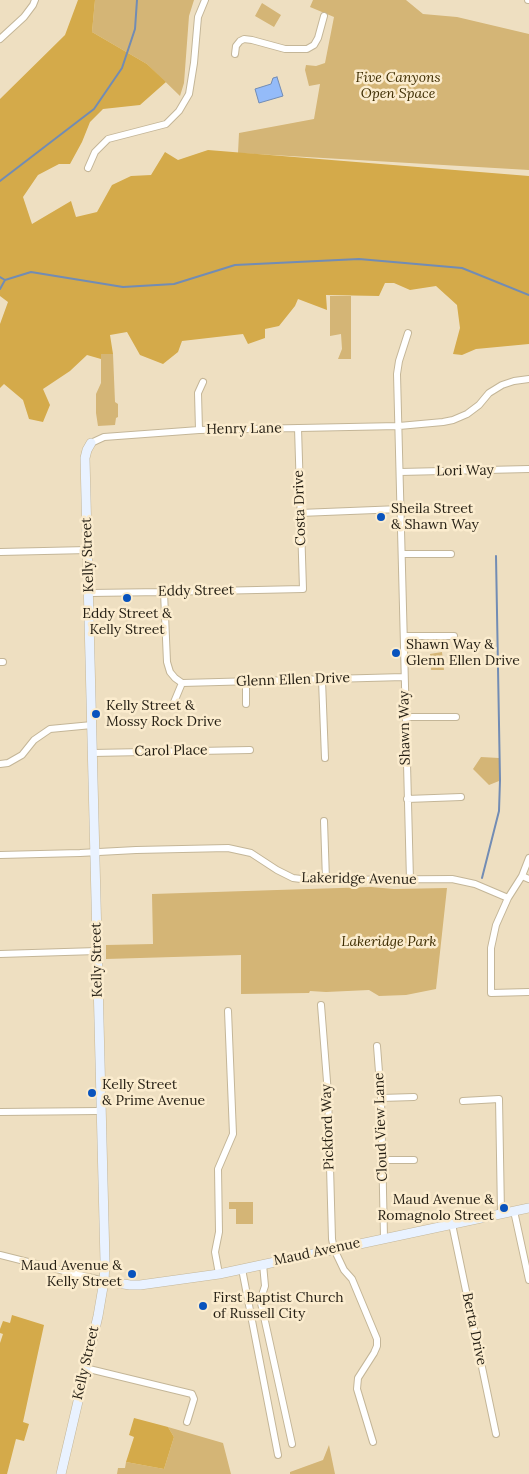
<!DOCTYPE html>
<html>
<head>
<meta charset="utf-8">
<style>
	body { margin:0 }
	canvas { display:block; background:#eedfc1 }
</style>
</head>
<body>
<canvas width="529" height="1474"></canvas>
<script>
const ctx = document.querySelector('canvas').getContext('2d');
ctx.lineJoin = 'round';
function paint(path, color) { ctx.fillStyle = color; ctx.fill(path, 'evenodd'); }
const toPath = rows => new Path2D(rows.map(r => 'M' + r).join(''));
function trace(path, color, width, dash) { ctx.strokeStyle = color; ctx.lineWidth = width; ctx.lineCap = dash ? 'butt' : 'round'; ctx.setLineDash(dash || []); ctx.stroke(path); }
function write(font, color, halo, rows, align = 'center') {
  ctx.font = font + ' Lora,serif'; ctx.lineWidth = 5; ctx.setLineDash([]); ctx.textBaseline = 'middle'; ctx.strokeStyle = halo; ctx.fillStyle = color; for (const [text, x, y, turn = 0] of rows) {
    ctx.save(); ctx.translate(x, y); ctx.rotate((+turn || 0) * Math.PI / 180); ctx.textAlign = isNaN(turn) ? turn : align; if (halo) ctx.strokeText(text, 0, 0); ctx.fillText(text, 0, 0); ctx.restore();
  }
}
paint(toPath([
	[95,0,194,0,189,16,184,83,180,96,147,64,92,32],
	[313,0,406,0,423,14,457,17,529,34,529,170,238,153,239,133,314,119,320,84,309,86,305,70,306,65,316,66,325,63,334,17,310,7],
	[262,3,281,15,274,27,255,16],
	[330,296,351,296,351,359,338,359,342,349,341,334,330,336],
	[101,354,113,354,115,402,118,404,118,417,116,418,115,425,98,426,96,413,96,394,101,383],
	[442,652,444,670,431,670,430,654],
	[481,757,499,758,499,781,489,785,473,769],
	[371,887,394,889,447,888,436,989,406,995,379,996,369,990,326,992,310,991,309,993,241,994,241,955,106,959,106,945,153,944,152,894],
	[229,1202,253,1202,253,1224,236,1224,236,1209,229,1209],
	[168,1427,223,1443,231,1474,117,1474,118,1468,125,1468,126,1462,164,1469,174,1437],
	[329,1445,335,1474,290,1474,290,1472,323,1460]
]), '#d4b576');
paint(toPath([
	[78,0,95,0,92,32,147,64,166,82,140,105,103,109,90,122,82,142,70,164,59,164,38,175,23,197,32,224,71,201,76,217,97,212,112,185,131,176,151,175,165,152,178,160,208,150,529,176,529,344,476,349,462,355,453,354,460,328,457,305,436,286,410,290,394,283,385,283,379,296,326,295,327,310,298,299,295,306,279,326,265,329,265,338,248,344,243,334,182,341,178,352,163,364,140,355,127,332,110,335,113,354,101,354,101,359,87,355,70,371,43,389,50,405,43,422,29,419,23,400,4,384,0,388,0,324,8,302,0,296,0,99,65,35],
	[12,1315,44,1325,23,1422,29,1424,24,1441,16,1439,7,1474,0,1474,0,1343,3,1334,0,1333,0,1329,3,1321,10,1323],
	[134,1418,168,1427,174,1437,164,1469,126,1462,134,1437,129,1435]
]), '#d4aa4a');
const water = toPath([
	[277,77,283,96,259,103,255,89,271,84,273,78,277,77]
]);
paint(water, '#94bbf9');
trace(water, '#728cb4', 1);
trace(toPath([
	[0,181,94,109,122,68,135,29,137,0],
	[0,277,5,280],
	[0,289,5,280,31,272,123,287,174,284,235,265,359,259,462,268,529,295],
	[482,878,499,811,500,780,496,556]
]), '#728cb4', 2);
const street = toPath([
	[528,0,529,0],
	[0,39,24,17,33,5,35,0],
	[235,54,236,46,240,41,244,39,252,40,285,49,307,49,314,45,318,38,324,16],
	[88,168,95,152,108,139,166,124,179,111,189,94,194,63,198,17,205,0],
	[408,333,399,361,397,374,410,880],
	[199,430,198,393,203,382],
	[91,443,104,437,199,430,399,426,443,422,453,420,467,414,479,405,489,393,502,385,514,381,529,379],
	[400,472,529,469],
	[300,513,400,509],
	[0,552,88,550],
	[402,554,451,554],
	[164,592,167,662,170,672,175,678,182,683],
	[89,593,164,592,303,589,298,428],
	[404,636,454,636],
	[0,662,3,662],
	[322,680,325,758],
	[246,682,246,704],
	[182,683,404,677],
	[172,707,182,683],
	[405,717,456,717],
	[92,753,250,750],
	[0,764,8,763,22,755,34,740,50,729,92,725],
	[407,799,461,797],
	[324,821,326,880],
	[0,855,80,853,136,850,228,848,251,853,277,870,293,878,309,880,452,879,475,884,508,898],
	[529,858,522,876,508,898,496,925,491,948,491,993,529,992],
	[522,876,529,879],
	[0,954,97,951],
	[321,1005,328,1094,332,1239,334,1249,344,1270,352,1279,377,1339,377,1346,374,1353,358,1378,357,1389,373,1442],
	[377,1046,381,1098,384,1238],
	[381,1098,414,1097],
	[463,1101,499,1099,501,1213],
	[0,1112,100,1111],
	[383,1160,414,1160],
	[514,1211,529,1280],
	[452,1224,496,1434],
	[0,1255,104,1281],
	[263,1264,265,1286,262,1295,261,1303,292,1444],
	[242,1269,278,1455],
	[219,1274,215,1252,219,1232,218,1169,233,1134,228,1011],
	[85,1368,192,1394,194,1399,187,1422]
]);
const secondary = toPath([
	[104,1281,130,1285,140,1285,219,1274,529,1208],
	[61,1474,98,1316,104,1281,105,1262,85,458,87,450,91,443]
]);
trace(street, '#c4b698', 8);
trace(secondary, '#c4b698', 10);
trace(street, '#fff', 6);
trace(secondary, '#e9f2ff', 9);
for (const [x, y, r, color] of [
	[381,517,5,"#0953bd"],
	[127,598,5,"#0953bd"],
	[396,653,5,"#0953bd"],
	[96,714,5,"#0953bd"],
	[92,1093,5,"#0953bd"],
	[504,1208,5,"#0953bd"],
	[132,1274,5,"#0953bd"],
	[203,1306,5,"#0953bd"]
]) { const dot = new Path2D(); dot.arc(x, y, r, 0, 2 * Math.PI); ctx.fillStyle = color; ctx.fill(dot); trace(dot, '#fbecce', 2); }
write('italic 14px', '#3f2e03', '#fbecce', [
	["Five Canyons",398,78],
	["Open Space",398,94],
	["Lakeridge Park",389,942]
]);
write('14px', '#231d12', '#fbecce', [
	["Henry Lane",244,429,-1],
	["Lori Way",465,471,-1],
	["Costa Drive",300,508,-92],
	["Kelly Street",88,555,-92],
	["Eddy Street",196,591,-1],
	["Glenn Ellen Drive",293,680,-2],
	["Shawn Way",405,728,-91],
	["Carol Place",171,751,-1],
	["Lakeridge Avenue",359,879,1],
	["Kelly Street",97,960,-91],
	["Pickford Way",328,1127,-92],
	["Cloud View Lane",381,1127,-92],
	["Maud Avenue",317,1252,-12],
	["Berta Drive",474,1329,78],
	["Kelly Street",86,1363,-77]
]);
write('14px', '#231d12', '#fbecce', [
	["Sheila Street",391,509],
	["& Shawn Way",391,525],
	["Eddy Street &",127,614,"center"],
	["Kelly Street",127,630,"center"],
	["Shawn Way &",406,645],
	["Glenn Ellen Drive",406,661],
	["Kelly Street &",106,706],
	["Mossy Rock Drive",106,722],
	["Kelly Street",102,1085],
	["& Prime Avenue",102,1101],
	["Maud Avenue &",494,1200,"right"],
	["Romagnolo Street",494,1216,"right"],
	["Maud Avenue &",122,1266,"right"],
	["Kelly Street",122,1282,"right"],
	["First Baptist Church",213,1298],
	["of Russell City",213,1314]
], 'left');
</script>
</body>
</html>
